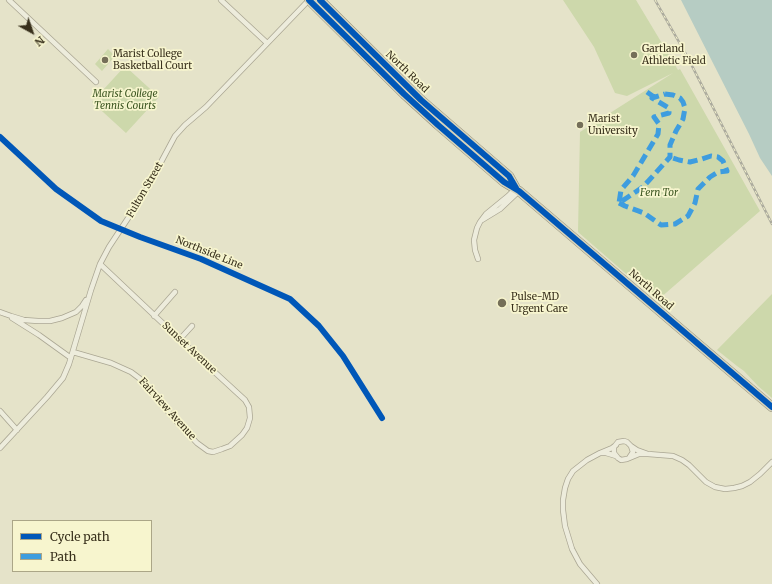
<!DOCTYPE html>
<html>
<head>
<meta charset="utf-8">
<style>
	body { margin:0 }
	#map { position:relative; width:772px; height:584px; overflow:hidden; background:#e5e3c9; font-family:Merriweather,serif }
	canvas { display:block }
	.legend { position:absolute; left:12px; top:520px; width:140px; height:52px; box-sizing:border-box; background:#f7f5ce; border:1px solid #aba687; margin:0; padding:5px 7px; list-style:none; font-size:12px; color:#38301c }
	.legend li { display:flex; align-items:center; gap:8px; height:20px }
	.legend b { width:20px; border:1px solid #aba687 }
	.north { position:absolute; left:12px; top:12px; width:40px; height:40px; -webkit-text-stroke:3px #f7f5ce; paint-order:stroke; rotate:140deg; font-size:11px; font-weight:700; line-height:16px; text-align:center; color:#38301c }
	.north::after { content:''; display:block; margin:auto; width:14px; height:18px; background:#38301c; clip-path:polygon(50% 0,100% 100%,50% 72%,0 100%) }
</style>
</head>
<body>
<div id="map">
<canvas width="772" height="584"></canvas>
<ul class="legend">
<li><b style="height:5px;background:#0057b8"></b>Cycle path</li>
<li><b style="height:5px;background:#3e9ddf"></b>Path</li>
</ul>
<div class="north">N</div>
</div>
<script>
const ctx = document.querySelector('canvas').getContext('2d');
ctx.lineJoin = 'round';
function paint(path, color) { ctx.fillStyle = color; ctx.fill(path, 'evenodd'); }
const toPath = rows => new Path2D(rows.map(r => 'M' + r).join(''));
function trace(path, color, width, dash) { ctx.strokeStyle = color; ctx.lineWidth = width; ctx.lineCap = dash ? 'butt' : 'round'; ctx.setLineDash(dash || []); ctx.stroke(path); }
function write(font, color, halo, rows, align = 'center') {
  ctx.font = font + ' Merriweather,serif'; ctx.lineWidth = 3.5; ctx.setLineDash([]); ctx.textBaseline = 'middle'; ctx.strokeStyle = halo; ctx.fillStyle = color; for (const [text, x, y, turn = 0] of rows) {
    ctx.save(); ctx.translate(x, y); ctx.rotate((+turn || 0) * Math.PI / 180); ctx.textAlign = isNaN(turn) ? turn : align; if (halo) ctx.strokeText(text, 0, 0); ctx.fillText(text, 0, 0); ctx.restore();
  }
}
paint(toPath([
	[563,0,636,0,678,70,680,69,760,211,659,299,632,279,578,232,580,132,673,73,627,96,615,93,594,47],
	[108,49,115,56,102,71,95,64],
	[125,66,159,97,126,133,92,102],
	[772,294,772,398,758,386,744,371,737,366,717,350]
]), '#cdd8ab');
paint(toPath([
	[681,0,772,0,772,176,760,158,749,134]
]), '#b6ccc3');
const street = toPath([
	[9,0,96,82],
	[221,0,267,43],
	[482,220,500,209,519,191],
	[478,259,475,250,474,240,477,228,480,222,486,214,508,196,516,188],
	[0,312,11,316,24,320,38,321,50,321,62,318,76,312,82,306,86,300],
	[154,316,175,292],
	[12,318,39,335,71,358],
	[180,339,192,326],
	[73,352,111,363,131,372,143,381,175,420,197,443,208,451,213,452,222,449,230,446,242,435,247,428,250,418,249,407,245,400,208,366,100,264],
	[0,411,17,430],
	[0,448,47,397,63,378,69,364,91,290,100,264,109,247,144,194,175,136,185,125,206,107,309,0],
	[648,454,673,456,682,460,689,465,706,482,715,487,725,489,734,488,742,486,750,482,760,474,772,462],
	[616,456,606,453,600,453,612,448,616,445],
	[629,458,633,452,631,446,627,442,624,441,618,442,614,447,614,453,618,458,621,460,627,459,639,454,648,454,637,450,631,446],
	[597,584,580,564,572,549,565,526,563,510,563,500,565,488,568,479,573,471,587,460,600,453]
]);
const highway = toPath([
	[309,0,404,94,438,125,504,182,519,191,772,407],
	[320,0,421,100,509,176,515,187]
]);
trace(street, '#aaa693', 6);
trace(highway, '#8f8c7a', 10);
trace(street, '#edecdc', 4.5);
trace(highway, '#d8d4ba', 9);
const rail = toPath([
	[655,0,687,56,772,224]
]);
trace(rail, '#abaa9d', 2.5);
trace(rail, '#f7f5ce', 1, [3]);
trace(toPath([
	[647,92,654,97],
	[665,94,673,95,680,98,683,102,685,108,683,119,676,131,670,145,670,157,643,187,619,203,621,190,633,176,658,134,659,124,654,117,669,113,669,108,652,98,665,94],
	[619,203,625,206,644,213,661,225,675,224,688,216,695,203,698,189,710,177,718,172,727,171,723,161,718,157,711,156,702,159,690,162,679,160,670,157]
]), '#3e9ddf', 5, [10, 5]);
trace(toPath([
	[309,0,404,94,438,125,504,182,519,191,772,407],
	[320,0,421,100,509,176,516,188],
	[0,137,56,189,101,221,140,237,201,259,290,299,319,326,343,356,382,418]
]), '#0057b8', 6);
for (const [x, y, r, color] of [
	[634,55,4,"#756f59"],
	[105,60,4,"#756f59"],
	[580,125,4,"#756f59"],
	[502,303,5,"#756f59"]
]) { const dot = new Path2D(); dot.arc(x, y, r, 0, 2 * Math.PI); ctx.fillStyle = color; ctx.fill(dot); trace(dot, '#f7f5ce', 1.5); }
write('10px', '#38301c', '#f7f5ce', [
	["Gartland",642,49],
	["Athletic Field",642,61],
	["Marist College",113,54],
	["Basketball Court",113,66],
	["Marist",588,119],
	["University",588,131],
	["Pulse-MD",511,297],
	["Urgent Care",511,309]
], 'left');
write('10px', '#38301c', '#f7f5ce', [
	["North Road",407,72,44],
	["Fulton Street",145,190,-60],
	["Northside Line",209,253,22],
	["North Road",651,290,41],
	["Sunset Avenue",189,348,43],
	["Fairview Avenue",167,409,48]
]);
write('italic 10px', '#3c5621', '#f7f5ce', [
	["Marist College",125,94],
	["Tennis Courts",125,106],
	["Fern Tor",659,193]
]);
</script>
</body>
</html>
